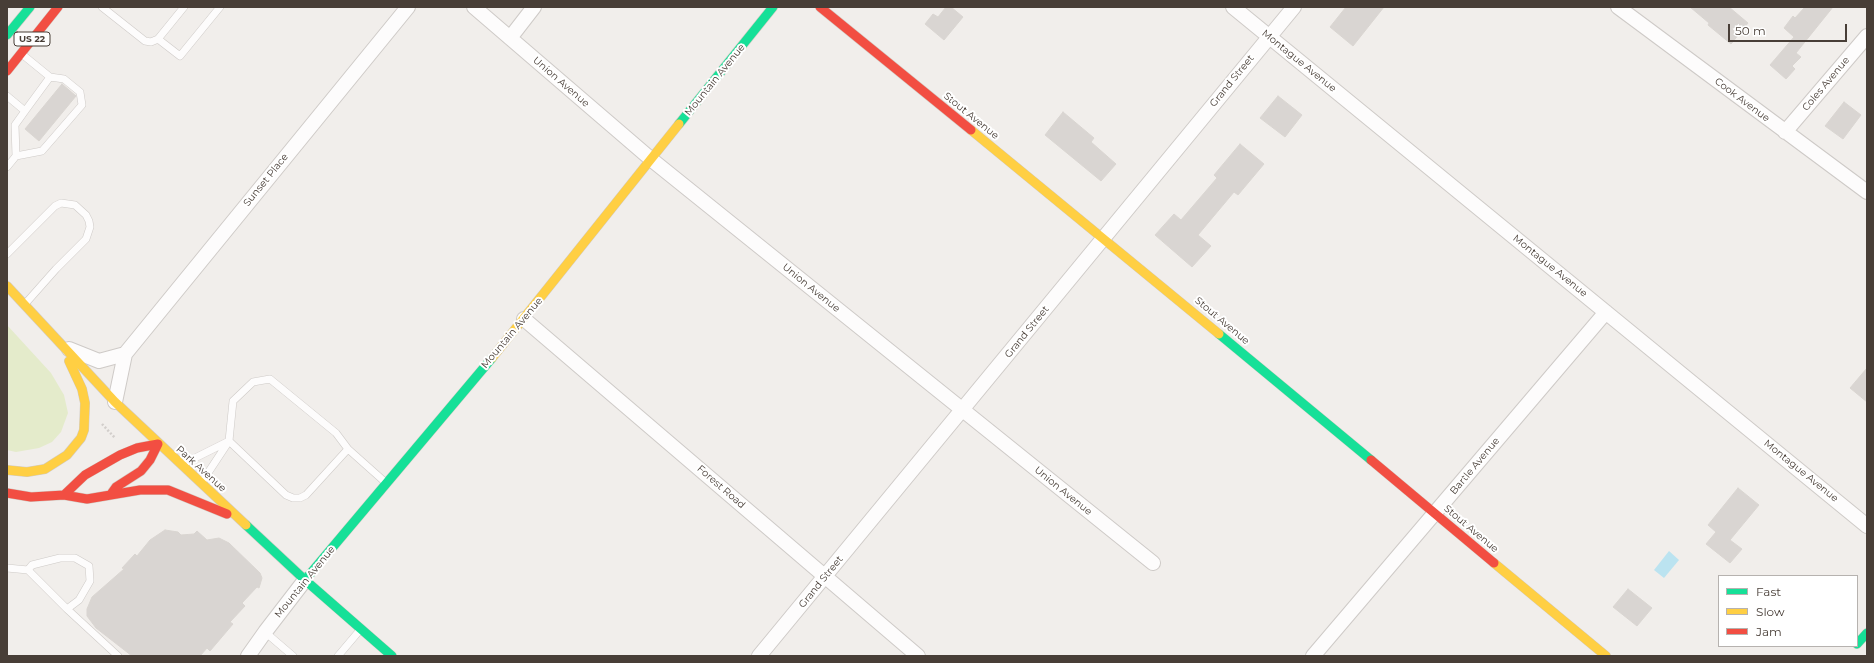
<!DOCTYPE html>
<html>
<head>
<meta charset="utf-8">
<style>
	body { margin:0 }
	#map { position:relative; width:1874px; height:663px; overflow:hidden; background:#f1eeeb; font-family:Montserrat,sans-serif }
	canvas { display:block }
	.frame { position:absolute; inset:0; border:8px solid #483e37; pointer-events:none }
	.legend { position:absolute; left:1718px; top:575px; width:140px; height:72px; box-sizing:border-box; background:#fff; border:1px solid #b6b2af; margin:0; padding:5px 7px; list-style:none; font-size:12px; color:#483e37 }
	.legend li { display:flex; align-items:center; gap:8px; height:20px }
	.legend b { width:20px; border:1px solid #b6b2af }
	.scale { position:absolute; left:1728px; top:24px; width:119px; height:18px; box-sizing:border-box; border:2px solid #483e37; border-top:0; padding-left:5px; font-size:12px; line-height:14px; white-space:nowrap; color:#483e37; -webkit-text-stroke:3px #fff; paint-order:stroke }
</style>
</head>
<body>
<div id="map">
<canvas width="1874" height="663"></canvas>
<div class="frame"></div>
<ul class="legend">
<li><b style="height:5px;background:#16e098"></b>Fast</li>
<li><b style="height:5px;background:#ffcf43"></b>Slow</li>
<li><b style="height:5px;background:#f24e42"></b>Jam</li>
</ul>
<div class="scale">50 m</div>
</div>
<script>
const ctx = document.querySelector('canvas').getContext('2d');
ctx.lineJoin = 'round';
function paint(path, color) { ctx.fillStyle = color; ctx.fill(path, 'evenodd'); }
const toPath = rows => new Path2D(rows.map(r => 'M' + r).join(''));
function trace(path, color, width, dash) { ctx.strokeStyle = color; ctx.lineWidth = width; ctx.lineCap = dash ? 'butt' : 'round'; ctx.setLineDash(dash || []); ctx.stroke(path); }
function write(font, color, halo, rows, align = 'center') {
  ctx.font = font + ' Montserrat,sans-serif'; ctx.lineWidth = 4; ctx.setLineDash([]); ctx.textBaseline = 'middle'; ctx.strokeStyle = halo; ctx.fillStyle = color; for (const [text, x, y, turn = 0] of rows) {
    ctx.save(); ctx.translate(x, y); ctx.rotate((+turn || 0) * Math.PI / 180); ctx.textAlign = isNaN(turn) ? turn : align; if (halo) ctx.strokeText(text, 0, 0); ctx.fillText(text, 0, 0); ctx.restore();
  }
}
paint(toPath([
	[7,325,51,373,64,395,68,413,61,432,52,442,39,448,16,452,7,450]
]), '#e4ebcb');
paint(toPath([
	[1669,551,1679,560,1664,578,1654,570]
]), '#bbe3f0');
const building = toPath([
	[946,7,951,7,963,17,944,40,925,24,933,14,938,17,946,7],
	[1346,7,1384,7,1353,46,1330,27,1346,7],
	[1690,7,1729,7,1748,23,1731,44,1708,25,1709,23,1690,7],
	[1805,7,1833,7,1796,53,1801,57,1792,66,1795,69,1786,79,1770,65,1794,37,1784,28,1793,16,1795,18,1805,7],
	[62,84,76,96,39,141,25,129,62,84],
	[1278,96,1302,115,1285,137,1260,118,1278,96],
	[1844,102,1861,115,1843,139,1825,126,1844,102],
	[1063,112,1094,138,1091,142,1116,164,1101,181,1045,135,1063,112],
	[1240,144,1264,164,1238,195,1234,192,1198,235,1211,246,1192,267,1155,235,1174,214,1181,220,1217,178,1214,175,1240,144],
	[1867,368,1867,402,1850,388,1867,368],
	[1738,488,1759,505,1730,540,1742,549,1730,563,1706,544,1716,532,1708,525,1738,488],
	[165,530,178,532,181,535,194,534,197,531,207,540,219,538,229,543,260,573,262,578,259,588,257,587,242,603,245,606,230,622,233,624,210,651,207,648,200,656,132,656,96,628,87,616,87,609,92,597,124,569,122,568,135,554,137,556,150,540,165,530],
	[1628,589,1652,608,1637,626,1613,607,1628,589]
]);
paint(building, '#d9d5d2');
trace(building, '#d9d5d1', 1);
const lane = toPath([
	[102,7,145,41,151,42,158,39,184,7],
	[158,39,180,56,220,7],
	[7,96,25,111,15,125,16,156],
	[25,111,50,77],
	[7,167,16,156,42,151,82,105,80,92,64,79,50,77,23,55],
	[7,254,55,206,61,203,75,205,86,215,89,221,90,227,86,239,56,269,25,304],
	[229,441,286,495,293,498,300,498,306,495,348,449,385,482],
	[183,464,229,441],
	[202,482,229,441,233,401,253,382,270,379,336,433,348,449],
	[7,568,28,570],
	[67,609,79,600,90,581,89,566,75,558,60,558,32,565,28,570,67,609,118,656],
	[265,632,293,656],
	[338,656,360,630]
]);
const street = toPath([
	[474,7,652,160,1153,563],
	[1233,7,1867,526],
	[1618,7,1867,192],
	[510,38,534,7],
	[1785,132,1867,36],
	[524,319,918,656],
	[69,349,99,361,125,354],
	[115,402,125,354,408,7],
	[248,656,265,632,305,580],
	[759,656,1294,7],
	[1313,656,1606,312]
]);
const fast = toPath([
	[7,35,30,7],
	[679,124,773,7],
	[1219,334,1371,460],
	[246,525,305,580,392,656],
	[305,580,492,358],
	[1857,644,1867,633]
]);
const slow = toPath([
	[971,130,1219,334],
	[7,286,115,402,246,525],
	[492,358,679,124],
	[7,470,27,472,45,469,67,455,81,438,84,430,85,403,82,389,69,361],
	[1494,563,1606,656]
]);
const jam = toPath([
	[820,7,971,130],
	[7,71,58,7],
	[1371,460,1494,563],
	[7,493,31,497,64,495,87,499,140,490,168,490,227,514],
	[111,494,116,487,141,471,150,460,158,444],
	[64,495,85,475,120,455,137,448,158,444]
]);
trace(lane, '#cecac7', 8);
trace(street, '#cecac7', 16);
trace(fast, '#d1cac2', 10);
trace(slow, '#d1cac2', 10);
trace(jam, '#d1cac2', 10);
trace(toPath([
	[102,424,115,438]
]), '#d2cecb', 2.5, [2, 2]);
trace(lane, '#fdfcfc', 7);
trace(street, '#fdfcfc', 14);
trace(fast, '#16e098', 9);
trace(slow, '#ffcf43', 9);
trace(jam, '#f24e42', 9);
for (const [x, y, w] of [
	[32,39,36]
]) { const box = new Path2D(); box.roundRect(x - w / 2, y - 7, w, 14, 3); ctx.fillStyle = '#fff'; ctx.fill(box); trace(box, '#483e37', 1); }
write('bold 9px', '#483e37', null, [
	["US 22",32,39]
]);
write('10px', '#483e37', '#fff', [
	["Montague Avenue",1299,61,39],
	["Mountain Avenue",715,80,-51],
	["Grand Street",1232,81,-51],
	["Union Avenue",561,82,41],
	["Coles Avenue",1826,84,-50],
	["Cook Avenue",1742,100,37],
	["Stout Avenue",971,116,39],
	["Sunset Place",266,180,-51],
	["Montague Avenue",1550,266,39],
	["Union Avenue",811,288,39],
	["Stout Avenue",1222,321,40],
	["Grand Street",1027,332,-51],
	["Mountain Avenue",512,333,-50],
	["Bartle Avenue",1475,466,-50],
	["Park Avenue",201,469,42],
	["Montague Avenue",1801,471,39],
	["Forest Road",721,487,41],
	["Union Avenue",1063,491,39],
	["Stout Avenue",1471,529,40],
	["Mountain Avenue",305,582,-51],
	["Grand Street",821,582,-51]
]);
</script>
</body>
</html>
